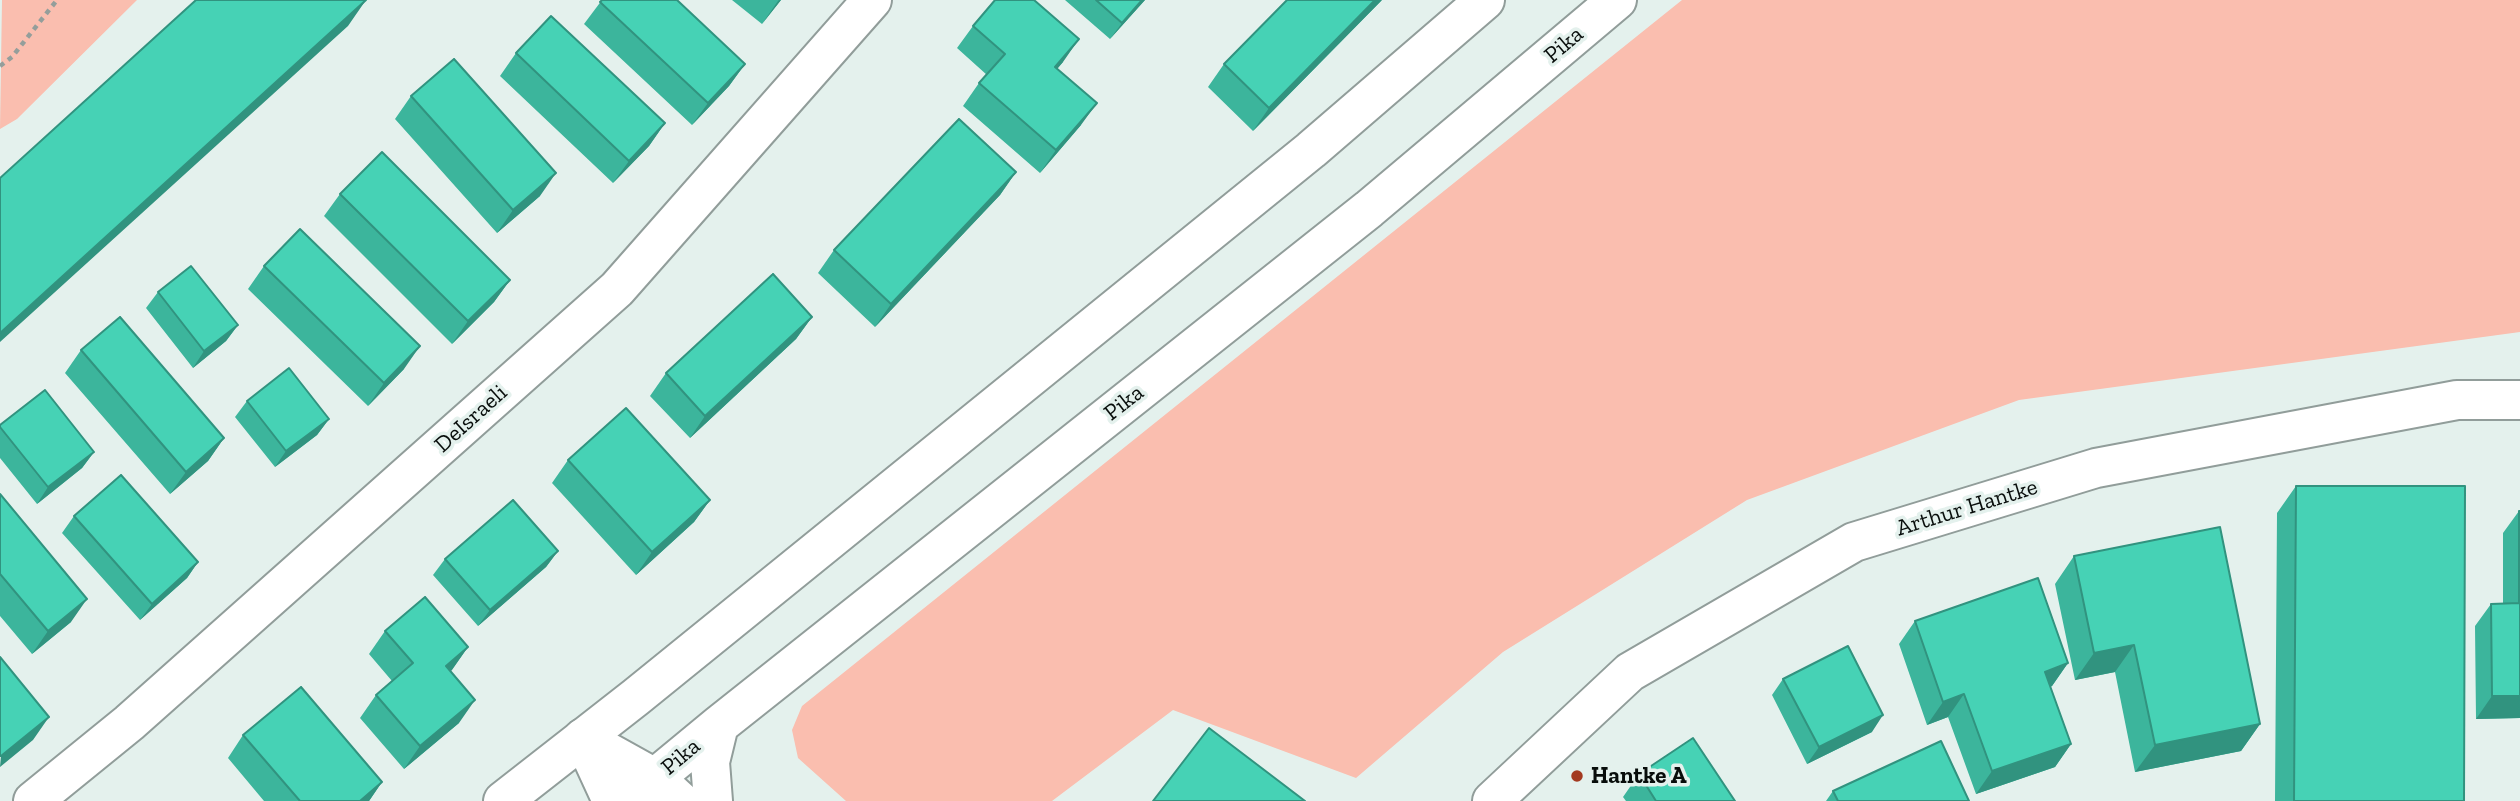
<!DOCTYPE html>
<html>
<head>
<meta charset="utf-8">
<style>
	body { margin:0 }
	canvas { display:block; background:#e4f1ed }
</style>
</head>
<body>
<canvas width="2520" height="801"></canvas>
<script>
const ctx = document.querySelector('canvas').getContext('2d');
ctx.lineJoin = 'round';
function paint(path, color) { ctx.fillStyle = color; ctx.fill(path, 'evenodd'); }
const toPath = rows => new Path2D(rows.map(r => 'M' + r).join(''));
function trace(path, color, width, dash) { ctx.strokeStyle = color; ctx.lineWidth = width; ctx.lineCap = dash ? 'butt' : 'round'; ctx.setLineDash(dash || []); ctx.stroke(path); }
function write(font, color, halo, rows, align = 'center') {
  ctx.font = font + ' "Zilla Slab",serif'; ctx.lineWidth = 7; ctx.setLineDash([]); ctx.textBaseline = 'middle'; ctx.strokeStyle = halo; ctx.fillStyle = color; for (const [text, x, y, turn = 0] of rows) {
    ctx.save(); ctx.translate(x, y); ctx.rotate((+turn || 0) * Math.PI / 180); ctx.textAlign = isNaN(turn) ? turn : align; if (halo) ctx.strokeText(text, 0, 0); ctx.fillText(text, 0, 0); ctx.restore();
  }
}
paint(toPath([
	[2,0,137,0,17,119,0,129],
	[1682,0,2520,0,2520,332,2019,400,1747,500,1503,652,1356,778,1173,710,1052,801,846,801,798,758,792,730,802,706]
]), '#fabeaf');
const minor = toPath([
	[583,738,655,778,680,801],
	[583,738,612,801],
	[33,801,129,723,617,289,872,0],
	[1492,801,1630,672,1854,542,2096,468,2457,400,2520,400]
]);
const major = toPath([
	[503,801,636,697,1311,150,1485,0],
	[627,801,719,725,1369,209,1617,0],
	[713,801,710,762,719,725]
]);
trace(minor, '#919d9a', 42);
trace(major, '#919d9a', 42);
trace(toPath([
	[0,66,12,57,57,0]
]), '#949e9b', 4.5, [5, 5]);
trace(minor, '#fff', 38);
trace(major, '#fff', 38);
paint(toPath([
	[602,0,745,64,729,86,692,125,584,24],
	[732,0,781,0,762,24],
	[1065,0,1145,0,1110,39],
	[1382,0,1253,131,1208,87,1224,64],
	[973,26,1063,62,1057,69,1081,125,1040,173,963,106,979,83,987,75,957,48],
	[516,53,665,123,649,146,613,183,500,76],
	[411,96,540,196,497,233,395,119],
	[1016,172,1000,195,875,327,818,273,834,250],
	[340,194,510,280,494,302,452,344,324,216],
	[264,266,404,369,368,406,248,289],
	[158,292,238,325,226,341,193,368,146,308],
	[812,317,796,339,690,438,650,396,666,373],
	[81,350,224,438,208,461,170,494,65,373],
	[247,401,329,419,317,435,275,467,235,417],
	[0,425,94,452,82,468,37,504,0,458],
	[568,460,710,500,694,522,636,575,552,483],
	[2296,486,2464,801,2275,801,2277,513],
	[0,494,71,622,32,654,0,616],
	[2519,511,2520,718,2476,719,2475,626,2491,604,2503,603,2503,533],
	[74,516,198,562,187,578,140,620,62,533],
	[558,551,546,567,478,626,433,575,445,559],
	[2074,556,2260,724,2241,751,2135,772,2115,672,2075,680,2055,584],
	[1915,621,2068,663,2052,686,2050,687,2071,744,2055,767,1976,794,1948,717,1927,725,1899,644],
	[385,631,468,647,450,672,459,723,404,769,360,718,376,695,392,681,369,654],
	[1783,679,1872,732,1807,764,1772,695],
	[243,735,382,782,369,801,264,801,228,758],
	[1639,774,1735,801,1626,801,1623,797],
	[1833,791,1969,801,1826,801]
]), '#3cb59c');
paint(toPath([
	[366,0,348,26,0,342,0,333],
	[779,0,781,0,762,24,778,1],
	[1142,0,1145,0,1110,39,1122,23],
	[1375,0,1382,0,1253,131,1269,108],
	[1079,39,1063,62,1039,90,1055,67],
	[745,64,729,86,692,125,708,103],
	[1097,103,1081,125,1040,173,1056,150],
	[665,123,649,146,613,183,629,161],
	[1016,172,1000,195,875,327,891,304],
	[556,173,540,196,497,233,513,210],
	[510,280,494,302,452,344,468,321],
	[812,317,796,339,690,438,705,416],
	[238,325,226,341,193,368,204,351],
	[420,346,404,369,368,406,384,383],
	[329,419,317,435,275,467,286,451],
	[224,438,208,461,170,494,186,472],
	[94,452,82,468,37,504,48,487],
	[710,500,694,522,636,575,652,552],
	[558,551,546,567,478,626,490,610],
	[198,562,187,578,140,620,152,604],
	[87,599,71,622,32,654,48,631],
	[2134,645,2115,672,2075,680,2094,653],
	[468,647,452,670,430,689,446,666],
	[2068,663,2052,686,2029,694,2045,672],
	[1964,694,1948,717,1927,725,1943,702],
	[2492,696,2520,696,2520,718,2476,719],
	[475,700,459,723,404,769,420,746],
	[1883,715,1872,732,1807,764,1819,747],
	[49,717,33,740,0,767,1,756],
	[2260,724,2241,751,2135,772,2155,745],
	[2071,744,2055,767,1976,794,1992,771],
	[382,782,369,801,360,801]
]), '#31937f');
const building = toPath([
	[196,0,366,0,0,333,0,178,196,0],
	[602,0,677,0,745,64,708,103,600,2,602,0],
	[995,0,1034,0,1079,39,1055,67,1097,103,1056,150,979,83,1005,54,973,26,995,0],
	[1096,0,1142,0,1122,23,1096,0],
	[1287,0,1375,0,1269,108,1224,64,1287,0],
	[551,16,665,123,629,161,516,53,551,16],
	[454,59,556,173,513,210,411,96,454,59],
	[959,119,1016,172,891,304,834,250,959,119],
	[382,152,510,280,468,321,340,194,382,152],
	[300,229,420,346,384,383,264,266,300,229],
	[191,266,238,325,204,351,158,292,191,266],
	[773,274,812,317,705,416,666,373,773,274],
	[120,317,224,438,186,472,81,350,120,317],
	[289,368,329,419,286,451,247,401,289,368],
	[45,390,94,452,48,487,0,427,0,425,45,390],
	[626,408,710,500,652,552,568,460,626,408],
	[121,475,198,562,152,604,74,516,121,475],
	[2296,486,2465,486,2464,801,2294,801,2296,486],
	[0,494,87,599,48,631,0,574,0,494],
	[513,500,558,551,490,610,445,559,513,500],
	[2519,511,2520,511,2520,696,2492,696,2491,604,2519,603,2519,511],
	[2220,527,2260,724,2155,745,2134,645,2094,653,2074,556,2220,527],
	[2038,578,2068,663,2045,672,2071,744,1992,771,1964,694,1943,702,1915,621,2038,578],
	[425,597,468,647,446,666,475,700,420,746,376,695,413,663,385,631,425,597],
	[1848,646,1883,715,1819,747,1783,679,1848,646],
	[0,657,49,717,1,756,0,756,0,657],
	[301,687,382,782,360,801,300,801,243,735,301,687],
	[1209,728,1305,801,1153,801,1209,728],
	[1693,738,1735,801,1656,801,1639,774,1693,738],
	[1941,741,1969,801,1838,801,1833,791,1941,741]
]);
paint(building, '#46d2b5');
trace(building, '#31937f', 2);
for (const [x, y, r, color] of [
	[1577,776,7,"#a33a20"]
]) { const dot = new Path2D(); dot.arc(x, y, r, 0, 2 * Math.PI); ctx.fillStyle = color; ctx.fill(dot); trace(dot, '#e4f1ed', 2.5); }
write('23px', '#080d0b', '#e4f1ed', [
	["Pika",1564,45,-40],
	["Pika",1124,403,-38],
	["DeIsraeli",471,419,-42],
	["Arthur Hantke",1967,508,-17],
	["Pika",681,757,-40]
]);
write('bold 23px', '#080d0b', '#e4f1ed', [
	["Hantke A",1591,776]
], 'left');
</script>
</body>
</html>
